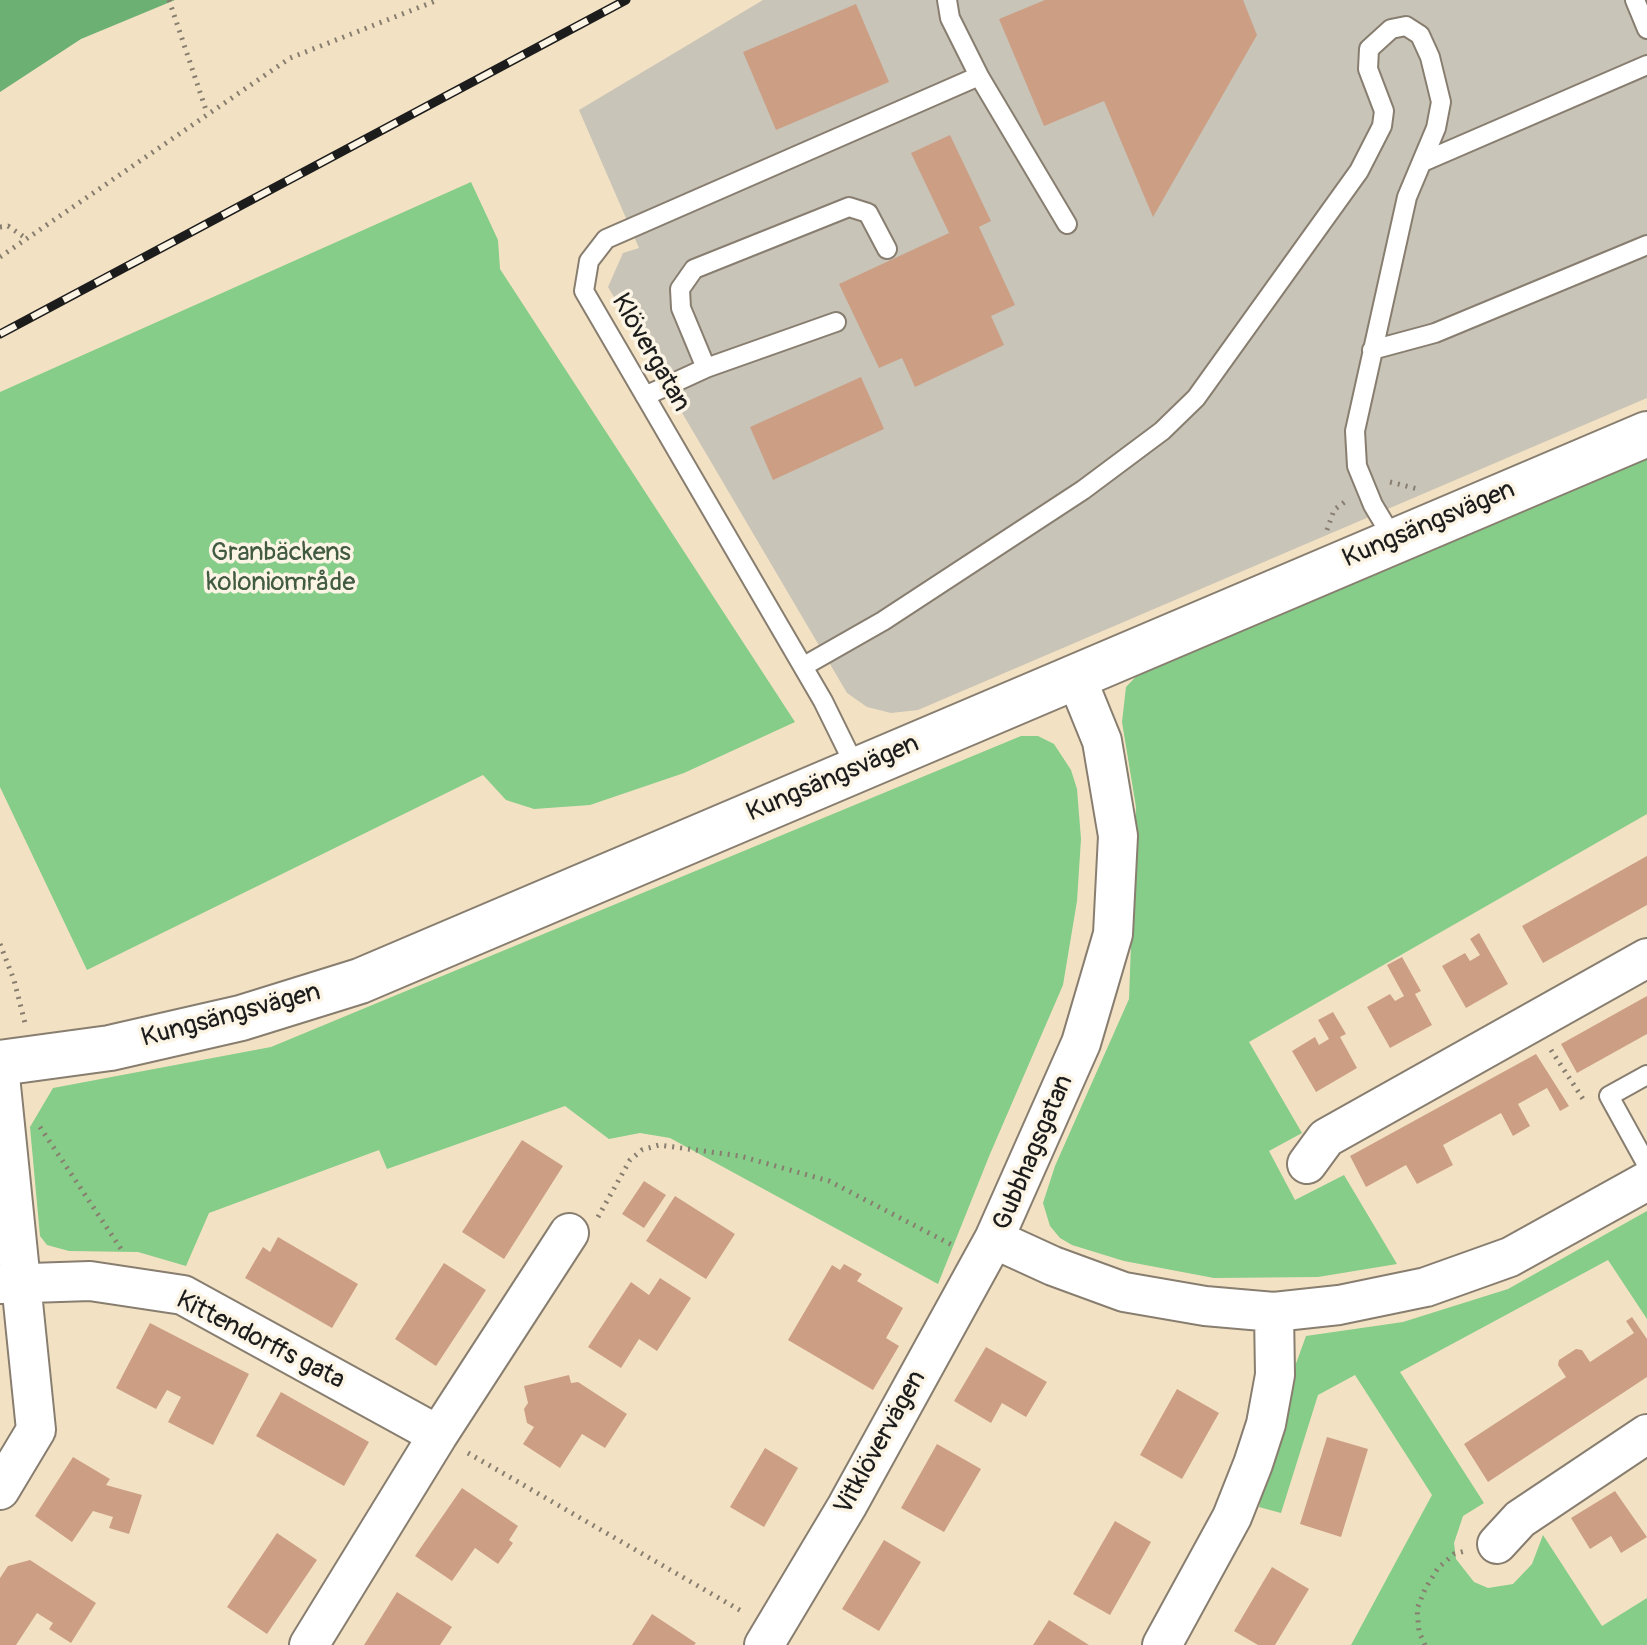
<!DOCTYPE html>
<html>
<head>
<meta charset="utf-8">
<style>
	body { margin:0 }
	canvas { display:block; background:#f3e1c3 }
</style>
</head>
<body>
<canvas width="1647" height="1645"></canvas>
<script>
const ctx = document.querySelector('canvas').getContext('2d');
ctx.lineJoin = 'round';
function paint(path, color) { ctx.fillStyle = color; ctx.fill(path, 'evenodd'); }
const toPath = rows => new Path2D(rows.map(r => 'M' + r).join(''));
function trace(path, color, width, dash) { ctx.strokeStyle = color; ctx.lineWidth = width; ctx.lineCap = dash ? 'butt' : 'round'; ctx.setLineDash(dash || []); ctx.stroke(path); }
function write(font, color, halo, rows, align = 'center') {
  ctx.font = font + ' Pangolin,sans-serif'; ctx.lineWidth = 7; ctx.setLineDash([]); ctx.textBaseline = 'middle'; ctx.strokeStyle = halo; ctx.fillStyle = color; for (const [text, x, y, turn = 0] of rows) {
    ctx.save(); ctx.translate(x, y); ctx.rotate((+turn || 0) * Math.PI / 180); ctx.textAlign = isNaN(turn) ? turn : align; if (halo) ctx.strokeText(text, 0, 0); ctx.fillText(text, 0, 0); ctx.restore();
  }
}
paint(toPath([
	[763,0,1647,0,1647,398,918,710,891,713,867,707,847,693,608,287,623,253,639,248,579,110]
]), '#c8c4b8');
paint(toPath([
	[471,182,498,240,500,269,795,722,684,773,590,805,534,809,506,800,483,775,87,970,0,787,0,392],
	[1647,456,1647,814,1249,1042,1302,1133,1269,1151,1295,1200,1344,1175,1397,1264,1318,1277,1214,1278,1124,1261,1072,1245,1060,1238,1050,1226,1043,1203,1055,1166,1129,999,1136,807,1122,722,1126,687,1148,664],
	[1021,736,1038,736,1054,744,1071,770,1077,789,1081,839,1077,901,1063,985,990,1154,938,1284,670,1138,640,1133,609,1139,565,1106,387,1169,379,1150,209,1213,186,1266,138,1252,69,1251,47,1245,40,1236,30,1127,53,1088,271,1047],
	[1647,1211,1647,1319,1608,1260,1400,1372,1484,1503,1463,1516,1454,1543,1456,1559,1474,1582,1488,1588,1513,1584,1532,1564,1543,1535,1602,1626,1647,1598,1647,1645,1351,1645,1432,1495,1355,1375,1318,1395,1281,1513,1259,1507,1289,1383,1306,1336,1403,1322,1508,1289]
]), '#85cd88');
paint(toPath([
	[0,0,175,0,81,39,0,92]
]), '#6cb074');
paint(toPath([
	[1045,0,1243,0,1257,35,1153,217,1104,101,1044,126,999,19],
	[856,4,889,82,776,130,743,52],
	[950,135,991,221,979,227,1015,305,991,316,1004,345,915,387,902,358,879,368,839,284,949,233,911,153],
	[861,377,884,429,773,480,750,427],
	[1647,856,1647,905,1543,963,1522,926],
	[1479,933,1508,984,1466,1008,1442,966,1465,953,1470,961,1480,955,1470,939],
	[1402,957,1421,991,1415,994,1432,1025,1390,1048,1367,1007,1390,994,1395,1001,1404,996,1387,965],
	[1647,996,1647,1034,1577,1073,1561,1044],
	[1333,1012,1346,1034,1340,1037,1357,1068,1316,1092,1292,1051,1315,1037,1319,1045,1329,1039,1318,1020],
	[1536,1054,1569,1106,1560,1111,1547,1088,1518,1104,1530,1126,1513,1136,1501,1113,1443,1145,1453,1165,1417,1184,1406,1165,1366,1187,1350,1156],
	[522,1140,563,1166,504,1259,462,1232],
	[644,1181,666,1195,644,1228,622,1214],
	[675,1196,735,1234,706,1279,646,1241],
	[278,1237,358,1284,332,1328,245,1278,263,1247,270,1252],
	[444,1263,486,1290,436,1366,395,1339],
	[844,1264,862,1274,857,1281,903,1308,886,1338,899,1346,873,1390,788,1340,832,1265,840,1270],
	[660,1278,691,1298,657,1351,639,1339,621,1368,588,1347,631,1282,649,1295],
	[1632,1317,1647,1339,1647,1377,1488,1482,1464,1444,1566,1377,1558,1365,1559,1360,1576,1349,1582,1350,1590,1362,1634,1333,1626,1321],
	[150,1323,249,1374,213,1445,168,1422,181,1397,167,1390,156,1409,116,1388],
	[986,1347,1047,1382,1026,1417,1002,1403,991,1423,954,1401],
	[569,1375,571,1383,578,1382,627,1414,605,1448,582,1434,560,1468,523,1444,534,1427,527,1423,524,1409,528,1403,524,1386],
	[1177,1389,1219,1413,1182,1479,1140,1455],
	[281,1392,369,1442,344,1486,256,1436],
	[1327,1437,1368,1449,1341,1537,1300,1524],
	[937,1444,981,1469,944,1532,901,1508],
	[765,1448,798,1468,764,1527,730,1507],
	[73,1457,110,1479,106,1485,142,1495,129,1534,109,1528,113,1517,93,1511,72,1542,35,1516],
	[462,1488,518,1526,509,1540,513,1543,498,1564,475,1548,452,1581,415,1556],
	[1615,1491,1647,1537,1621,1553,1611,1536,1590,1549,1571,1518],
	[1115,1521,1151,1542,1110,1615,1073,1594],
	[277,1533,317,1560,267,1634,227,1607],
	[884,1540,921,1562,879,1631,842,1609],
	[30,1560,96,1603,71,1643,49,1629,53,1623,37,1613,16,1645,0,1645,0,1578,8,1566],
	[1272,1567,1309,1589,1275,1645,1258,1645,1234,1631],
	[397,1592,452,1627,440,1645,364,1645],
	[652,1614,696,1643,694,1645,632,1645],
	[1049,1620,1089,1645,1033,1645]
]), '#cc9f85');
const service = toPath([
	[947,0,950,18,979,76],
	[1635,0,1647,29],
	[1425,161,1647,65],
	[1372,350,1435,333,1647,245],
	[706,368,836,322],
	[645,396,706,368,681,308,680,289,694,269,849,207,868,213,887,249],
	[804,666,883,621,1083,490,1162,431,1196,398,1359,171,1382,126,1384,111,1368,69,1369,49,1391,29,1406,26,1420,35,1430,57,1441,102,1436,128,1407,197,1355,431,1357,466,1373,505,1394,540],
	[856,768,823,701,584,291,589,261,606,239,979,76,1067,224],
	[1647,1075,1609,1096,1647,1165]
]);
const minor = toPath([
	[1076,677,1102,741,1118,836,1113,934,1081,1043,994,1239,1053,1266,1124,1292,1205,1306,1274,1312,1339,1305,1426,1287,1510,1257,1647,1181],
	[0,1076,36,1430,0,1490],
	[1307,1164,1326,1138,1647,958],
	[0,1284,90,1281,183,1295,438,1435],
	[1497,1544,1520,1519,1647,1434],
	[309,1645,438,1435,569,1233],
	[764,1645,847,1506,994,1239],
	[1162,1645,1232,1517,1253,1464,1266,1424,1275,1375,1274,1312]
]);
const tertiary = toPath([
	[0,1063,110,1048,241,1018,360,981,1647,434]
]);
trace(service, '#887e70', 22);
trace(minor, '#887e70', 42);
trace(tertiary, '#887e70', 48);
trace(toPath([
	[169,0,207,113],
	[0,227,8,226,27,239],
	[0,257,290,58,438,0],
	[1390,482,1418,489],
	[1327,530,1334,510,1347,500],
	[0,944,14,980,25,1023],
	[1551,1050,1585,1102],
	[40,1127,123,1252],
	[598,1217,630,1160,642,1150,659,1145,740,1156,829,1181,954,1246],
	[468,1453,743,1612],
	[1425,1645,1419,1632,1417,1609,1425,1589,1438,1568,1454,1554,1465,1551]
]), '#887e70', 5, [2, 6]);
trace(service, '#fff', 18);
trace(minor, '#fff', 38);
trace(tertiary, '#fff', 44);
const rail = toPath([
	[0,334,626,0]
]);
trace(rail, '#1c1c1c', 9);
trace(rail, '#fcf5e5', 6, [18]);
write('26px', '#1c1c1c', '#fcf5e5', [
	["Klövergatan",650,353,60],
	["Kungsängsvägen",1429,525,-23],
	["Kungsängsvägen",833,779,-23],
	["Kungsängsvägen",231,1016,-15],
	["Gubbhagsgatan",1034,1153,-67],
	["Kittendorffs gata",260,1341,27],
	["Vitklövervägen",881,1443,-61]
]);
write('26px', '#415a42', '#fcf5e5', [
	["Granbäckens",281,553],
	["koloniområde",281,583]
]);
</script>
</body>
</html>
